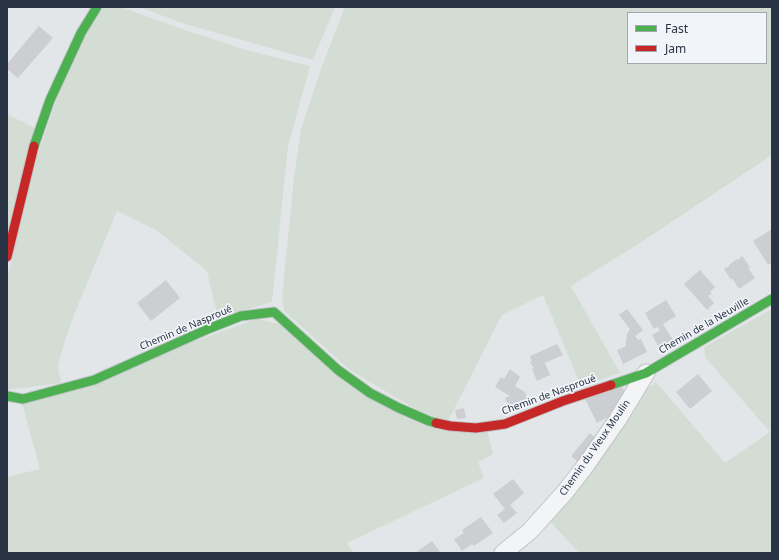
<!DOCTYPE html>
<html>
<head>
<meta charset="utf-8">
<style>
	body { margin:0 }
	#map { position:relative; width:779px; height:560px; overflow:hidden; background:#e3e6e9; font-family:"Noto Sans",sans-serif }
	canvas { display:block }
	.frame { position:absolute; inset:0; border:8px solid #283344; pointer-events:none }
	.legend { position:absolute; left:627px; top:12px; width:140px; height:52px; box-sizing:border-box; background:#f1f4f8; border:1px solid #a1a7b0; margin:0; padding:5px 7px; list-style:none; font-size:12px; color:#283344 }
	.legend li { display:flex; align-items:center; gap:8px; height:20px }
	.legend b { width:20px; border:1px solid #a1a7b0 }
</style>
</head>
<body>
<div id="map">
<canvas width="779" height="560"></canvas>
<div class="frame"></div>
<ul class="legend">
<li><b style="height:5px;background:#4caf50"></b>Fast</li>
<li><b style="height:5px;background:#c62828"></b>Jam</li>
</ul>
</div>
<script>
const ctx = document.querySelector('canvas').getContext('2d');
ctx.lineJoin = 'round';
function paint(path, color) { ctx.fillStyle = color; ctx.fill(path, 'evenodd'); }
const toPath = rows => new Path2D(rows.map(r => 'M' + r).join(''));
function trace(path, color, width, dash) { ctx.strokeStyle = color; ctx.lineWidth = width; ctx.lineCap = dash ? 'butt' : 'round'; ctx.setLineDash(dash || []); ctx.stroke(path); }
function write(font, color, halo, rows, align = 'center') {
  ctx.font = font + ' "Noto Sans",sans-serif'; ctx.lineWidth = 3.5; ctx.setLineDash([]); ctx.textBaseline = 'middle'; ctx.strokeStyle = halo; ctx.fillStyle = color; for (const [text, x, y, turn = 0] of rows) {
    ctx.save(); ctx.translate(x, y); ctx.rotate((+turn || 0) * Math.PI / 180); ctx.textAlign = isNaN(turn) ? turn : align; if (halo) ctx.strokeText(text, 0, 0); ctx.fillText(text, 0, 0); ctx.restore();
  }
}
paint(toPath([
	[104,7,121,7,179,28,243,49,310,66,288,146,272,302,218,318,207,271,156,230,117,211,76,310,66,337,58,366,61,383,7,390,7,279,35,162,70,62],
	[139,7,335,7,313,60,185,24],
	[345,7,772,7,772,155,640,243,571,286,620,373,581,386,543,295,502,315,448,421,420,412,350,370,284,311,282,296,294,177,301,129,322,66],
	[628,13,766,13,766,63,628,63],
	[7,114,35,128,7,238],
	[772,309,772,553,579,553,547,518,582,485,644,391,656,382,725,463,770,432,705,357,704,347],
	[257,319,281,324,382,406,487,430,493,454,478,462,484,478,347,543,353,553,7,553,7,477,40,469,22,403]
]), '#d4ddd4');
paint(toPath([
	[39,26,53,38,18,78,7,69,7,64],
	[772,229,772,262,768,265,753,241],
	[742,256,750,267,748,268,755,278,739,289,732,278,731,280,724,269,726,267,727,268,729,266,729,265,737,259,738,260],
	[700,270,715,287,710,292,712,293,708,296,714,303,707,310,684,284],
	[166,280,180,298,151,321,137,303],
	[666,300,676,316,663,324,673,340,659,347,652,335,660,330,658,327,654,329,645,313],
	[627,309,643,330,635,336,638,340,641,339,647,352,623,364,617,350,626,346,626,342,627,334,630,329,619,315],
	[557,344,563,355,545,363,550,375,537,381,532,369,534,368,530,362,532,361,530,356],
	[510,369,520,377,515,386,525,392,529,403,510,410,505,398,510,396,495,387,501,377,504,379],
	[698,374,712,391,690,409,676,392],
	[622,387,626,394,622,402,615,405,618,411,609,418,608,417,597,423,585,399],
	[464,408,466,418,457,419,455,410],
	[590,433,598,440,580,464,571,456],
	[513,479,524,493,510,505,517,513,504,523,497,515,505,509,493,494],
	[481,517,493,533,474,546,472,544,462,551,454,539,464,533,462,530],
	[432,541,441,553,415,553]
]), '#ccced1');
const street = toPath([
	[503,553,530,531,565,492,586,465,618,419,646,373]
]);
const fast = toPath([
	[34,146,50,100,81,33,97,7],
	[611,385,646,373,772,299],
	[7,396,23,399,94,380,208,329,241,316,274,312,338,370,370,393,399,408,429,421,436,423]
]);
const jam = toPath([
	[7,257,34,146],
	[436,423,450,426,476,428,505,424,563,401,611,385]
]);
trace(street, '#c1c4c7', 19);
trace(fast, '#c1c4c7', 11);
trace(jam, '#c1c4c7', 11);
trace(street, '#f3f4f5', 17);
trace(fast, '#4caf50', 9);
trace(jam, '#c62828', 9);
write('10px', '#283344', '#f1f4f8', [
	["Chemin de la Neuville",704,326,-30],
	["Chemin de Nasproué",186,328,-23],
	["Chemin de Nasproué",549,395,-20],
	["Chemin du Vieux Moulin",595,448,-55]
]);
</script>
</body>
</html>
